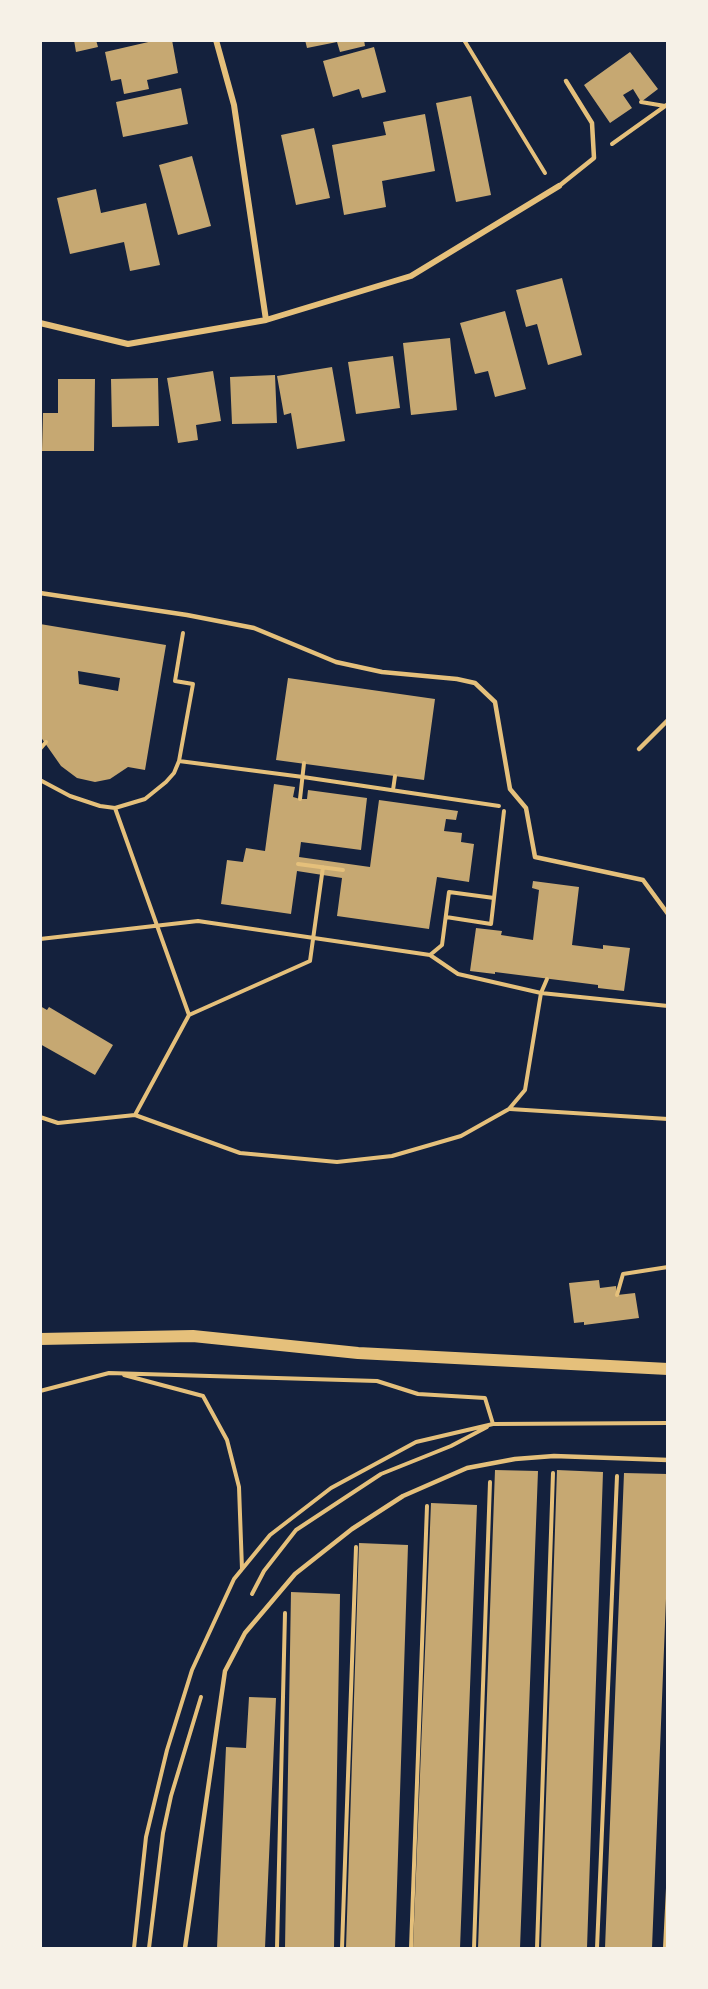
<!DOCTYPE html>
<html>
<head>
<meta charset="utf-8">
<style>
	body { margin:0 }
	#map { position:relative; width:708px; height:1989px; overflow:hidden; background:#14213d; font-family:Barlow,sans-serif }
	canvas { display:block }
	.frame { position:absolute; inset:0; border:42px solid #f6f1e7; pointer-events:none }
</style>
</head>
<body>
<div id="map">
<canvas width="708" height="1989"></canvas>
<div class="frame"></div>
</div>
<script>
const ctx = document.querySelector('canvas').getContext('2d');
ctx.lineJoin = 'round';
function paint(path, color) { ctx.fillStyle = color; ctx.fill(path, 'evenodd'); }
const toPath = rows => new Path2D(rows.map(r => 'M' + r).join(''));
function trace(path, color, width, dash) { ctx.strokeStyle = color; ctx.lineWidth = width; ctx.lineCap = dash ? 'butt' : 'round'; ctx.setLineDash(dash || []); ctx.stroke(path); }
paint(toPath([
	[74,40,96,40,98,47,76,52],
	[157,40,172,40,178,73,147,80,149,89,124,94,121,79,111,81,105,52],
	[305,40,364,40,365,46,340,52,337,42,307,48],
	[374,47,386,92,362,98,359,89,333,97,323,61],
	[630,52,658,89,641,102,633,89,623,95,632,108,610,123,584,85],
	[181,88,188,124,123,137,116,102],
	[471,96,491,195,456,202,436,103],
	[425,114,435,171,382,181,386,207,344,215,332,145,386,135,383,122],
	[314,128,330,198,296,205,281,135],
	[192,156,211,226,178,235,159,165],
	[96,189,101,213,146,203,160,265,130,271,124,242,70,254,57,198],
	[562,278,582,355,548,365,537,324,526,327,516,290],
	[505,311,526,389,495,397,488,371,475,374,460,323],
	[450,338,457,410,411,415,403,343],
	[393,356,400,408,356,414,348,362],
	[332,367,345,441,297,449,291,413,284,415,277,376],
	[213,371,221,421,196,425,198,440,178,443,167,378],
	[275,375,277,423,232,424,230,377],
	[158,378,159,426,112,427,111,379],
	[58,379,95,379,94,451,42,451,43,413,58,413],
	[40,624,166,645,145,770,128,767,110,779,95,782,77,778,61,766,40,736],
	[78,671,120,678,118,691,79,684],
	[288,678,435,699,424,780,276,760],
	[274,784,295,787,293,797,300,799,307,799,308,790,367,798,361,850,301,842,299,857,370,867,379,800,458,811,456,820,446,819,444,831,462,833,461,842,474,844,469,882,437,877,429,929,337,916,342,878,297,871,291,914,221,904,227,860,243,862,246,848,265,851],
	[533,881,579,887,572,945,603,949,603,945,630,948,624,991,598,988,598,985,495,972,495,974,470,971,476,928,502,931,501,935,533,940,539,890,532,888],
	[40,1006,47,1010,49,1007,113,1045,95,1075,40,1044],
	[599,1280,600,1288,616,1286,617,1295,635,1293,639,1318,584,1325,584,1322,574,1323,569,1283],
	[495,1470,538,1471,520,1948,478,1948],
	[557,1470,603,1472,587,1948,541,1948],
	[624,1473,668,1474,668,1549,652,1948,605,1948],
	[431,1503,477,1505,460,1948,413,1948],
	[359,1543,408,1545,395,1948,346,1948],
	[291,1592,340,1594,334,1948,285,1948],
	[249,1697,276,1698,265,1948,217,1948,226,1747,246,1748]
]), '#c6a872');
trace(toPath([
	[464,40,545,173],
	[641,102,665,106],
	[612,144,668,104],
	[40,749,46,742],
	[179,761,303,777,499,806],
	[40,780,70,796,100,806,115,808,145,799,166,782,174,773,179,761,193,684,175,681,183,633],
	[393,790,395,776],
	[300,799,304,763],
	[115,808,189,1015],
	[298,864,343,870],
	[446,917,491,924,504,811],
	[40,939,198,921,430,955,458,974,541,993,668,1006],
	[430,955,442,945,449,892,494,898],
	[510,1109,668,1119],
	[135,1115,189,1015,310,961,323,867],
	[40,1117,58,1123,135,1115,240,1153,337,1162,392,1156,461,1136,509,1109,525,1090,541,993,547,979],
	[617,1295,623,1274,668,1267],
	[124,1375,203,1396,227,1440,239,1487,242,1569],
	[40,1391,109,1373,377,1381,418,1394,485,1398,493,1424],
	[252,1594,264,1571,296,1530,381,1474,451,1446,487,1427],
	[134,1948,146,1837,167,1750,192,1670,234,1579,270,1535,331,1488,416,1442,493,1424,668,1423],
	[149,1948,163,1833,171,1796,201,1697],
	[277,1948,285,1613],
	[342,1948,356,1547],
	[411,1948,427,1506],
	[474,1948,490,1482],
	[537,1948,553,1473],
	[597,1948,617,1476],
	[665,1948,668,1888]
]), '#e5c07b', 4);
trace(toPath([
	[559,186,594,158,592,123,566,81],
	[40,593,187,615,254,628,336,662,382,672,457,679,475,683,495,702,510,789,526,808,535,857,643,880,668,914],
	[639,749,668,720],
	[185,1948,225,1671,245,1633,295,1574,352,1529,403,1496,467,1468,515,1459,554,1456,668,1460]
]), '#e5c07b', 4.5);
trace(toPath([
	[216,40,234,105,266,320],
	[40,323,128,344,266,320,411,276,559,186]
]), '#e5c07b', 6);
trace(toPath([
	[40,1339,193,1336,358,1353,668,1369]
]), '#e5c07b', 12);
</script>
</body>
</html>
